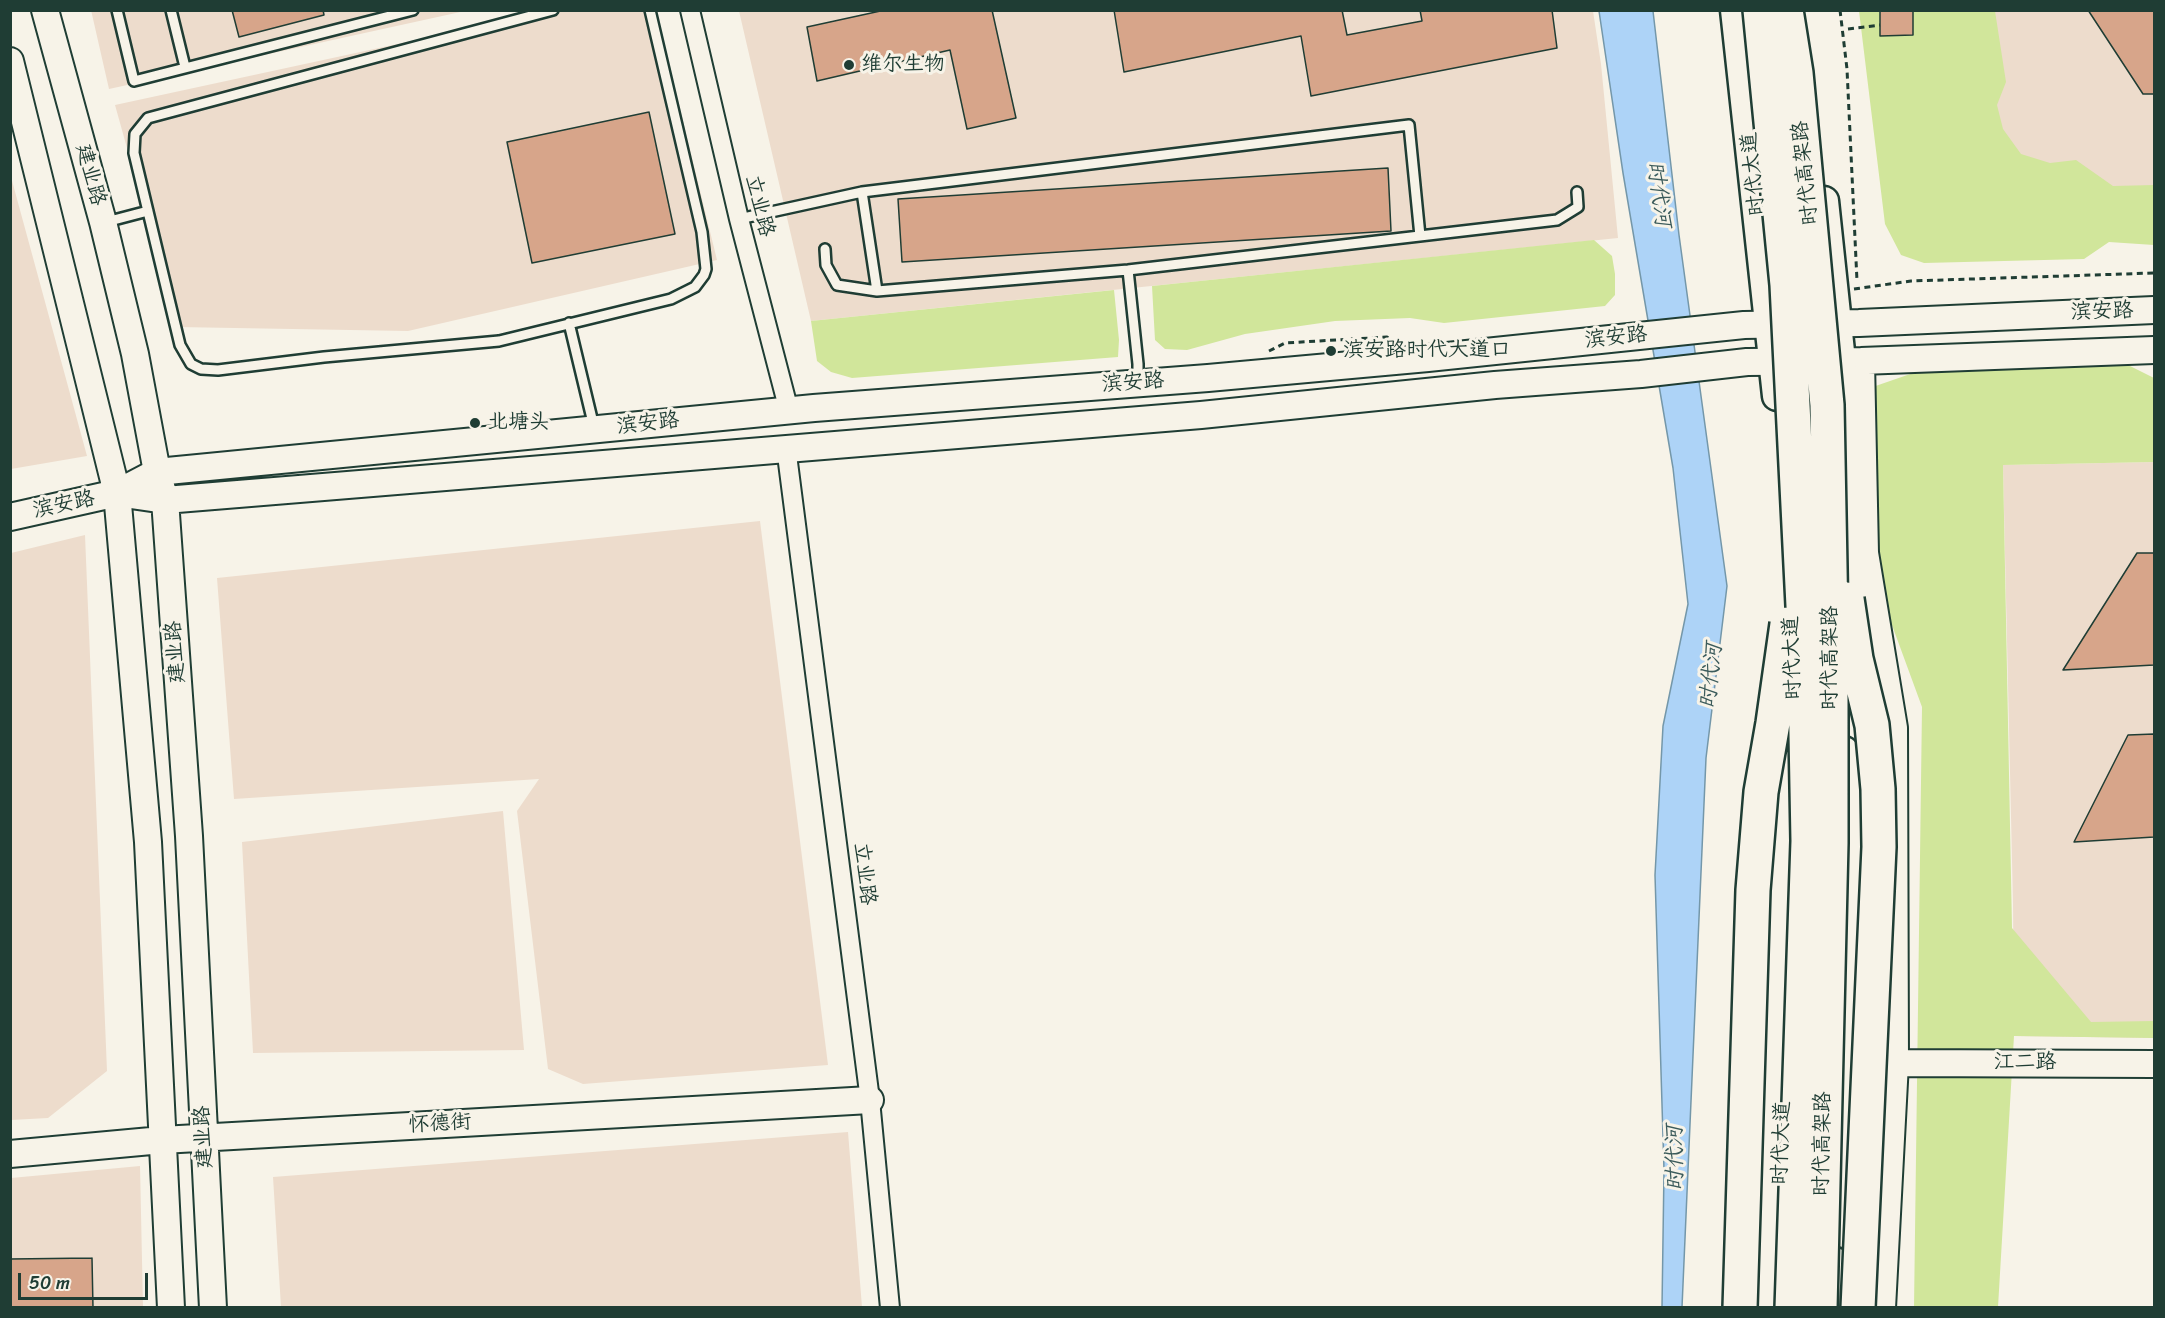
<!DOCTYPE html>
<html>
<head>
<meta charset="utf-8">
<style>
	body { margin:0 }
	#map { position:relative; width:2165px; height:1318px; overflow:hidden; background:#f7f3e8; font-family:Sriracha,sans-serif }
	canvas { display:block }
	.frame { position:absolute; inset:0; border:12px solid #1f3d34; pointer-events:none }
	.scale { position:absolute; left:18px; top:1273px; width:130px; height:27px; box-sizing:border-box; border:3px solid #1f3d34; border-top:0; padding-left:8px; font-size:18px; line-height:21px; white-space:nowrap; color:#1f3d34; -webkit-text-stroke:4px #f7f3e8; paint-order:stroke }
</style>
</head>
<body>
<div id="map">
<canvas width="2165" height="1318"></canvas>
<div class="frame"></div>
<div class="scale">50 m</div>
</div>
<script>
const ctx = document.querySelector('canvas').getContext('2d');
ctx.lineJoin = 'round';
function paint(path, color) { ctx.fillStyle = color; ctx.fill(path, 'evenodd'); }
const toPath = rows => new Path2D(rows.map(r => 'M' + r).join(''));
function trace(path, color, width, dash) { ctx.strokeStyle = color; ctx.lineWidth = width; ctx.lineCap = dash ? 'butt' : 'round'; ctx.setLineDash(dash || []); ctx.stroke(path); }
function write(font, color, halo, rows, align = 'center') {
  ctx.font = font + ' Sriracha,"LXGW WenKai TC",sans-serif'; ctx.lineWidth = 6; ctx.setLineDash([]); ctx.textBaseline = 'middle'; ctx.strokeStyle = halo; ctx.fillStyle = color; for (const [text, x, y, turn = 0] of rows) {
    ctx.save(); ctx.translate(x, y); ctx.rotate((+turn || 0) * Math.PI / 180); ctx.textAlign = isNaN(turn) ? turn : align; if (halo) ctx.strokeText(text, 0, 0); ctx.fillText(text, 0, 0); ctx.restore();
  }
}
paint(toPath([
	[91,10,465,11,109,89],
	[550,11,656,11,717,260,408,331,177,327,115,105],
	[739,11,1593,11,1601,64,1618,238,811,321],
	[1959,11,2154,11,2154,206,1979,213],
	[11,177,87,456,11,469,10,469],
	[2154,462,2154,1038,2014,1036,2013,904,2003,465],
	[760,521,828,1065,583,1084,548,1069,517,811,539,779,234,799,217,578],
	[85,535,107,1071,48,1118,11,1120,11,553],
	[503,811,524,1050,253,1053,242,842],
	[848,1132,862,1307,281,1307,273,1177],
	[140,1166,143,1307,11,1308,11,1178]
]), '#eddccc');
paint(toPath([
	[1859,11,1995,11,2006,82,1997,105,2003,129,2021,154,2050,163,2076,160,2113,186,2154,185,2154,245,2109,242,2084,259,1924,263,1901,255,1885,224],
	[1594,240,1612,256,1615,274,1615,295,1605,306,1444,323,1410,318,1335,321,1245,334,1187,350,1165,349,1155,340,1152,286],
	[1114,290,1119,340,1118,357,852,378,831,372,817,361,811,321],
	[2122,362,2154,378,2154,462,2003,465,2012,928,2091,1022,2154,1021,2154,1038,2014,1036,1998,1307,1914,1307,1922,707,1885,606,1864,390,1916,372]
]), '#d1e69b');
const water = toPath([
	[1599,11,1653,11,1679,235,1727,586,1706,758,1682,1307,1662,1307,1664,1170,1655,875,1663,726,1688,604,1673,468,1623,173,1599,11]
]);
paint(water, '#add3f7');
trace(water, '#7497a9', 1.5);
const building = toPath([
	[232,10,323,10,324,15,239,37,232,10],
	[885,10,992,10,1016,118,967,129,950,50,817,81,807,27,885,10],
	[1114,10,1342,10,1347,35,1422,21,1420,10,1552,10,1557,48,1311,96,1301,36,1124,72,1114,10],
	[1880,10,1913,10,1913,35,1880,36,1880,10],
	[2088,10,2154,10,2154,94,2143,94,2088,10],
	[649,112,675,234,532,263,507,142,649,112],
	[1388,168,1391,231,902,262,898,199,1388,168],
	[2137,553,2154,553,2154,665,2063,670,2137,553],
	[2154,734,2154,837,2074,842,2128,735,2154,734],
	[92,1258,93,1308,10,1308,10,1259,92,1258]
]);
paint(building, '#d7a58a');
trace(building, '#1f3d34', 1.5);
const lane = toPath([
	[117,10,134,81,413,10],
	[171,10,185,67],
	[553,10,148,118,135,134,134,153,180,345,191,364,201,369,218,370,324,357,499,341,671,299,695,287,704,275,706,269,702,232,650,10],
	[862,192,877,291],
	[739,219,862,192,1409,125,1420,236],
	[106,222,148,211],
	[825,249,826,265,837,285,877,291,1128,270,1557,220,1578,207,1577,192],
	[1128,270,1138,364,1138,380],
	[569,323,594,427]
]);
const street = toPath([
	[690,10,739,219,789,411],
	[786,447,870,1100,890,1308]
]);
const secondary = toPath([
	[45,10,103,222,135,354,157,472,165,500,189,836,213,1308],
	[10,61,117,493,148,842,171,1308],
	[1861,361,1865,553,1894,728,1895,1063,1882,1308],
	[117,493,165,500,1201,415,1495,385,1641,374,1747,362,1861,361,2154,350],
	[10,517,117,493,157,472,814,408,1208,378,1428,358,1744,325,1859,323,2154,310],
	[1895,1063,2154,1064],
	[10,1154,162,1140,870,1100]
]);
const primary = toPath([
	[1735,10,1777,396],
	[1824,201,1841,361,1847,509,1846,595],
	[1844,751,1854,800,1855,850],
	[1777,830,1781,795,1795,744]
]);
const highway = toPath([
	[1846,1231,1855,850],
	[1764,1308,1777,830]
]);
trace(lane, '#1f3d34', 14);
trace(street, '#1f3d34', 22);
trace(secondary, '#1f3d34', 30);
trace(primary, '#1f3d34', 33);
trace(highway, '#1f3d34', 38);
trace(toPath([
	[1840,10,1847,69,1857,281],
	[1848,29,1880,25],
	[1854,289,1911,281,2154,273],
	[1269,351,1285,343,1387,337,1392,340]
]), '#1f3d34', 3, [6, 4.5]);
trace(lane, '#f7f3e8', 9);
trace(street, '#f7f3e8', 18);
trace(secondary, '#f7f3e8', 26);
trace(primary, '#f7f3e8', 28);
trace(highway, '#f7f3e8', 33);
const highwayBridge = toPath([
	[1760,10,1787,285,1804,626,1808,841,1792,1308],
	[1786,10,1796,73,1827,405,1831,622,1831,843,1820,1308],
	[1847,599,1856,659,1872,725,1878,789,1879,847,1858,1308],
	[1740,1308,1753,890,1761,792,1773,723,1787,624]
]);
trace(highwayBridge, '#1f3d34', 38, []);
trace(highwayBridge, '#f7f3e8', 33);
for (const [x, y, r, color] of [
	[849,65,6,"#1f3d34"],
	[1331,351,6,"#1f3d34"],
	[475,423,6,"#1f3d34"]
]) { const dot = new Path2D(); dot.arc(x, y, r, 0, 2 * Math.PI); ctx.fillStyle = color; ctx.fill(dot); trace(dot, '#f7f3e8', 2); }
write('21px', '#1f3d34', '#f7f3e8', [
	["维尔生物",861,65],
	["滨安路时代大道口",1343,351],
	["北塘头",487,423]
], 'left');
write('21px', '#1f3d34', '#f7f3e8', [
	["时代高架路",1806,173,-96],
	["时代大道",1754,174,-96],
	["建业路",90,175,75],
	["立业路",759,206,76],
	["滨安路",2102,312,-2],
	["滨安路",1616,338,-6],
	["滨安路",1133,383,-4],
	["滨安路",648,424,-6],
	["滨安路",64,505,-12],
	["建业路",176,652,-94],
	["时代大道",1793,658,-92],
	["时代高架路",1831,658,-90],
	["立业路",864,874,83],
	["江二路",2025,1063],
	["怀德街",440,1124,-3],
	["建业路",204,1137,-93],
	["时代大道",1782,1143,-88],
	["时代高架路",1823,1144,-89]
]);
write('italic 22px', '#3b5b5b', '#f7f3e8', [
	["时代河",1658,194,82],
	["时代河",1712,676,-84],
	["时代河",1676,1158,-91]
]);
</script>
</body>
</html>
